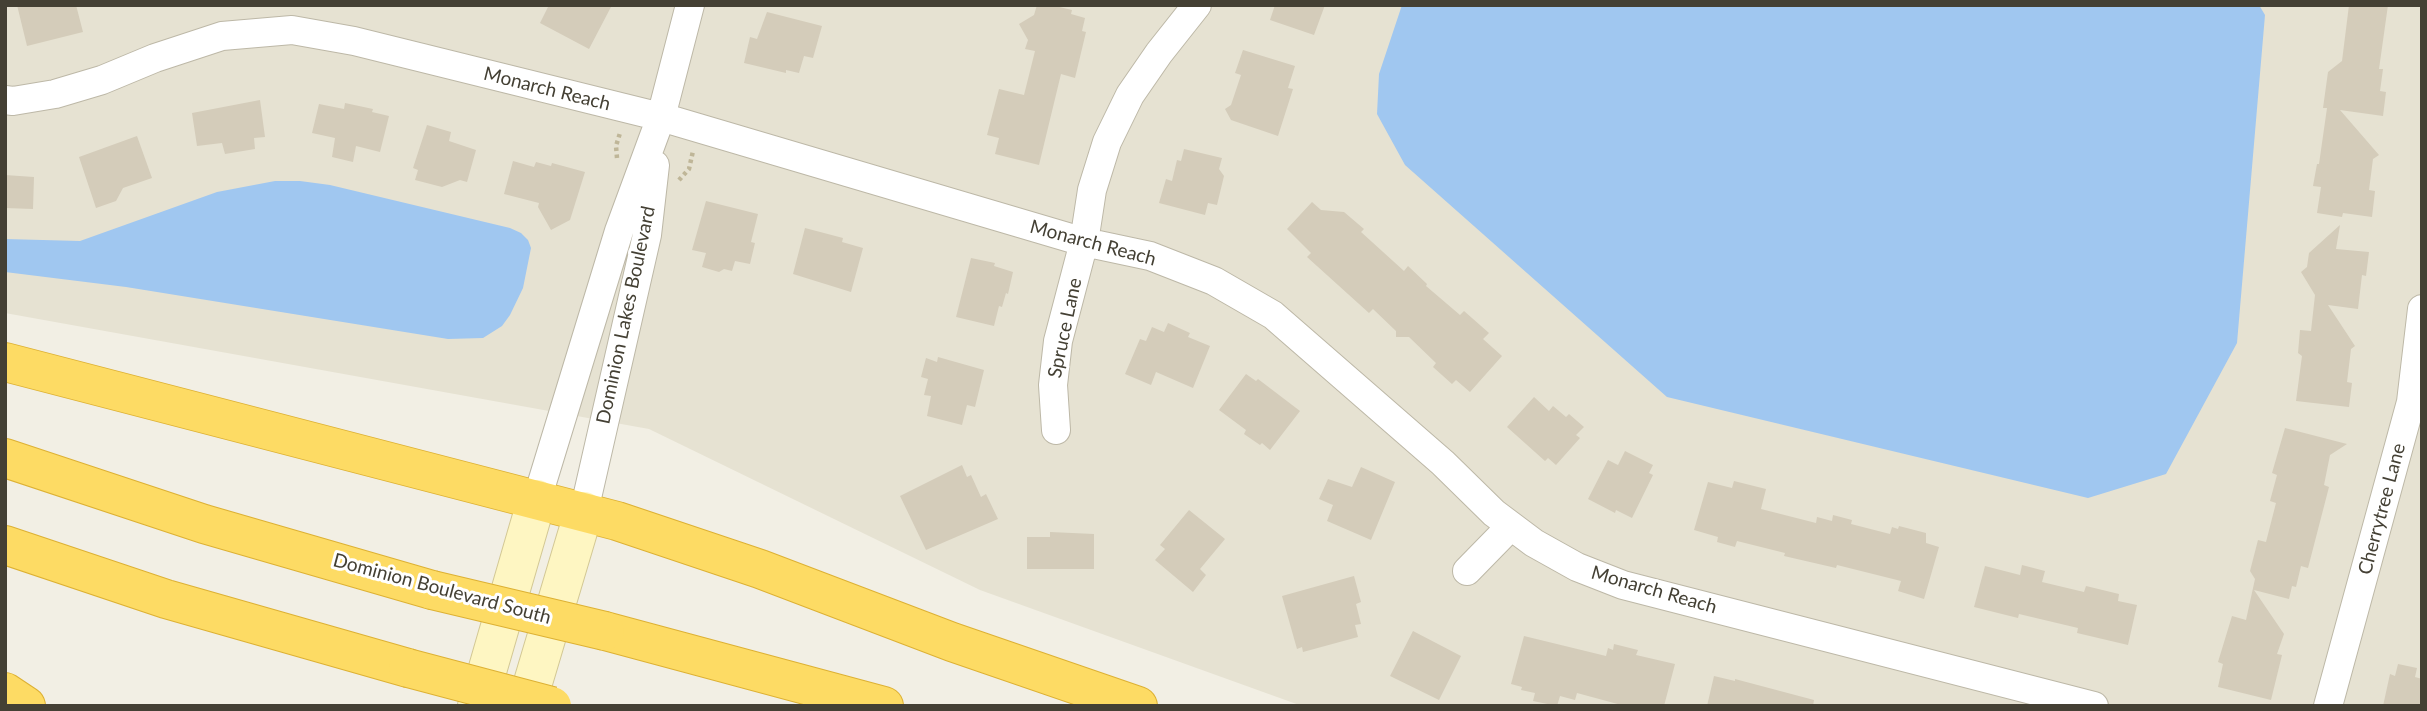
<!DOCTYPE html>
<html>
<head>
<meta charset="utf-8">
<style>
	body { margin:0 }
	#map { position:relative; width:2427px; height:711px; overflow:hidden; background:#f2efe4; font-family:Lato,sans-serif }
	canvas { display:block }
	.frame { position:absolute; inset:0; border:7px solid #444034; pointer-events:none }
</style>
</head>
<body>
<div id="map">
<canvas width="2427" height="711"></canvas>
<div class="frame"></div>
</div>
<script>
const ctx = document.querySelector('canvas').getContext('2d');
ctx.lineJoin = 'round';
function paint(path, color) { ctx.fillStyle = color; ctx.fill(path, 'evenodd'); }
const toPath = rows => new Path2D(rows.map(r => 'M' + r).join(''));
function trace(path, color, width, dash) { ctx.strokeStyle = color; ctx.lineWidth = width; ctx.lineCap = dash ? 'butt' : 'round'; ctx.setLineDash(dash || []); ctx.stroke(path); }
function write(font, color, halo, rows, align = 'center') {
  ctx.font = font + ' Lato,sans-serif'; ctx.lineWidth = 6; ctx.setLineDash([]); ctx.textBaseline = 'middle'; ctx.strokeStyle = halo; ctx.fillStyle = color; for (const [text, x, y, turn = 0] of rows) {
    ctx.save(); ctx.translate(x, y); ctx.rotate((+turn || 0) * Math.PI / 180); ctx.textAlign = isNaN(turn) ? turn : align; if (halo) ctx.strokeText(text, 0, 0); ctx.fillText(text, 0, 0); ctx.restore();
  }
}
paint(toPath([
	[5,5,2422,5,2422,706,1302,706,980,590,649,429,5,313]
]), '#e6e2d2');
paint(toPath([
	[1402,5,2259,5,2265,15,2237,343,2166,474,2088,498,1667,397,1405,165,1377,114,1379,74],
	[275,181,300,181,330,185,510,228,521,233,528,240,531,248,523,288,510,315,502,326,483,338,448,339,126,287,5,272,5,239,80,241,217,192]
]), '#a0c7f0');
paint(toPath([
	[17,5,76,5,83,32,27,46],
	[549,5,612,5,589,49,540,23],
	[1037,5,1051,5,1072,10,1071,14,1085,18,1082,31,1086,32,1075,78,1061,74,1039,165,995,154,999,138,987,135,999,89,1024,95,1035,51,1025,49,1028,40,1019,24,1034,15],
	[1275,5,1325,5,1314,35,1270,20],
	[2349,5,2388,5,2379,69,2383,69,2380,91,2386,92,2383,116,2340,110,2379,155,2373,159,2369,190,2375,191,2372,217,2343,213,2342,217,2317,213,2321,187,2313,186,2317,164,2319,164,2327,108,2323,108,2328,72,2342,61],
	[767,12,822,26,813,58,804,56,799,73,786,70,786,73,744,63,750,37,757,39],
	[1243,50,1295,66,1288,88,1293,89,1278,136,1231,120,1225,109,1231,105,1241,75,1235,73],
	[260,100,265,137,254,138,255,149,225,154,222,143,197,146,192,113],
	[345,103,373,109,372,112,389,116,380,152,356,146,353,162,332,157,335,138,312,133,319,104,344,109],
	[427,125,451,132,449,141,476,150,467,182,460,180,442,187,415,180,418,170,413,168],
	[137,136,152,178,123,188,116,201,96,208,79,157],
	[1184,149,1222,158,1219,169,1224,176,1217,205,1208,203,1205,215,1159,203,1166,179,1172,181,1177,160,1181,161],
	[513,161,534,167,536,162,551,166,552,163,585,172,570,220,551,230,538,207,539,203,504,194],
	[5,175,34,177,33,209,5,208],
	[706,201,758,214,751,242,755,243,750,264,735,261,732,271,724,269,719,272,702,267,706,253,692,250],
	[1312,202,1321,210,1344,212,1364,229,1361,232,1404,271,1408,266,1427,284,1426,286,1460,315,1464,311,1489,333,1483,339,1502,356,1470,392,1456,380,1452,384,1433,367,1436,363,1409,337,1396,337,1396,331,1373,309,1369,313,1307,257,1311,253,1287,229],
	[2340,225,2336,249,2369,252,2366,276,2362,275,2358,309,2328,305,2355,346,2351,349,2347,382,2352,383,2349,407,2296,401,2302,356,2298,353,2300,330,2311,331,2315,295,2301,272,2307,267,2309,253],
	[805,228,843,238,842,242,863,248,851,292,793,274],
	[971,258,995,263,994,266,1013,272,1008,294,1006,293,1002,307,999,306,994,326,956,317],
	[1168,323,1190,333,1188,337,1210,346,1193,388,1156,372,1151,385,1125,374,1140,339,1146,341,1152,327,1164,332],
	[938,357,984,370,975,407,967,405,962,425,927,416,931,396,924,395,928,379,921,377,926,358,937,362],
	[1246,374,1256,381,1258,379,1300,411,1270,450,1262,443,1260,445,1244,434,1246,430,1219,410],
	[1534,397,1549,411,1553,406,1566,417,1569,414,1584,427,1576,435,1580,438,1556,465,1548,458,1545,461,1507,427],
	[2285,428,2347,444,2330,455,2324,485,2329,487,2308,568,2301,566,2296,587,2292,586,2289,599,2254,590,2284,634,2277,654,2282,655,2271,700,2218,687,2223,664,2218,662,2232,616,2246,620,2255,579,2250,571,2258,540,2266,542,2276,503,2270,501,2277,475,2272,473],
	[1625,451,1653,465,1649,473,1653,475,1632,518,1616,510,1615,513,1588,499,1608,460,1618,465],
	[962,465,967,477,971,475,981,497,986,494,998,519,926,550,900,496],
	[1361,467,1395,482,1371,540,1327,521,1333,505,1319,499,1328,479,1352,487],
	[1734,481,1766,489,1761,509,1816,523,1817,517,1832,521,1833,515,1852,520,1851,524,1890,534,1892,527,1898,529,1899,526,1926,533,1926,543,1939,547,1924,599,1898,591,1901,581,1837,565,1836,568,1784,556,1785,553,1737,541,1735,547,1717,542,1718,537,1694,530,1708,482,1732,488],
	[1189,510,1225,539,1200,569,1206,575,1193,592,1155,560,1165,549,1160,545],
	[1050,532,1094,534,1094,569,1027,569,1027,537,1050,537],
	[2022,565,2045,571,2042,582,2084,592,2086,586,2119,594,2118,601,2137,605,2128,645,2077,633,2078,628,2019,614,2018,618,1974,607,1985,566,2020,575],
	[1354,576,1361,602,1356,604,1361,624,1355,625,1358,637,1303,652,1302,647,1297,649,1282,596],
	[1413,631,1461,656,1439,700,1390,676],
	[1524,636,1606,656,1608,648,1613,650,1614,644,1638,650,1636,655,1675,664,1664,706,1625,706,1577,693,1575,700,1560,696,1557,706,1533,701,1535,693,1521,690,1522,687,1511,684],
	[2398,664,2417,668,2415,677,2422,679,2422,706,2383,706,2390,674,2395,676],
	[1714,676,1735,681,1735,679,1814,700,1813,706,1707,706]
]), '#d4ccba');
const minor = toPath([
	[5,100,13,101,55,94,102,80,155,58,222,36,292,30,354,41,661,117,1084,242,1150,256,1214,281,1273,315,1443,463,1494,513,1534,543,1577,567,1623,585,2094,706],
	[1056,430,1053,385,1058,341,1084,242,1092,190,1107,142,1130,95,1159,53,1197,5],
	[537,499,619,231,661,117,690,5],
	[584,511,647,235,655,165],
	[1467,571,1511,526],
	[2328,706,2411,402,2422,309]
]);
const secondary = toPath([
	[477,706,537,499],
	[526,706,584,511]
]);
const motorway = toPath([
	[5,362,617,521,760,569,952,642,1138,706],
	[5,458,204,524,432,590],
	[5,545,166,599,408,668],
	[605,631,884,706],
	[5,692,26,706]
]);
trace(minor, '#bdb8a7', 30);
trace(secondary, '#d3c894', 40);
trace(motorway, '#ddb134', 40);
trace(toPath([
	[617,158,616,146,620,133],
	[679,180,689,169,693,151]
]), '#bfb698', 4.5, [3.5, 3.5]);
trace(minor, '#fff', 28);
trace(secondary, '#fef6c2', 38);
trace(motorway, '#fddb64', 38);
const motorwayBridge = toPath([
	[432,590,605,631],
	[408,668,552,706]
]);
trace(motorwayBridge, '#ddb134', 40, []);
trace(motorwayBridge, '#fddb64', 38);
write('19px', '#444034', '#fff', [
	["Monarch Reach",547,89,14],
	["Monarch Reach",1093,243,15],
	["Dominion Lakes Boulevard",626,315,-78],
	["Spruce Lane",1065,328,-78],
	["Cherrytree Lane",2382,509,-75],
	["Dominion Boulevard South",442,589,15],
	["Monarch Reach",1654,590,16]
]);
</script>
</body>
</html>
